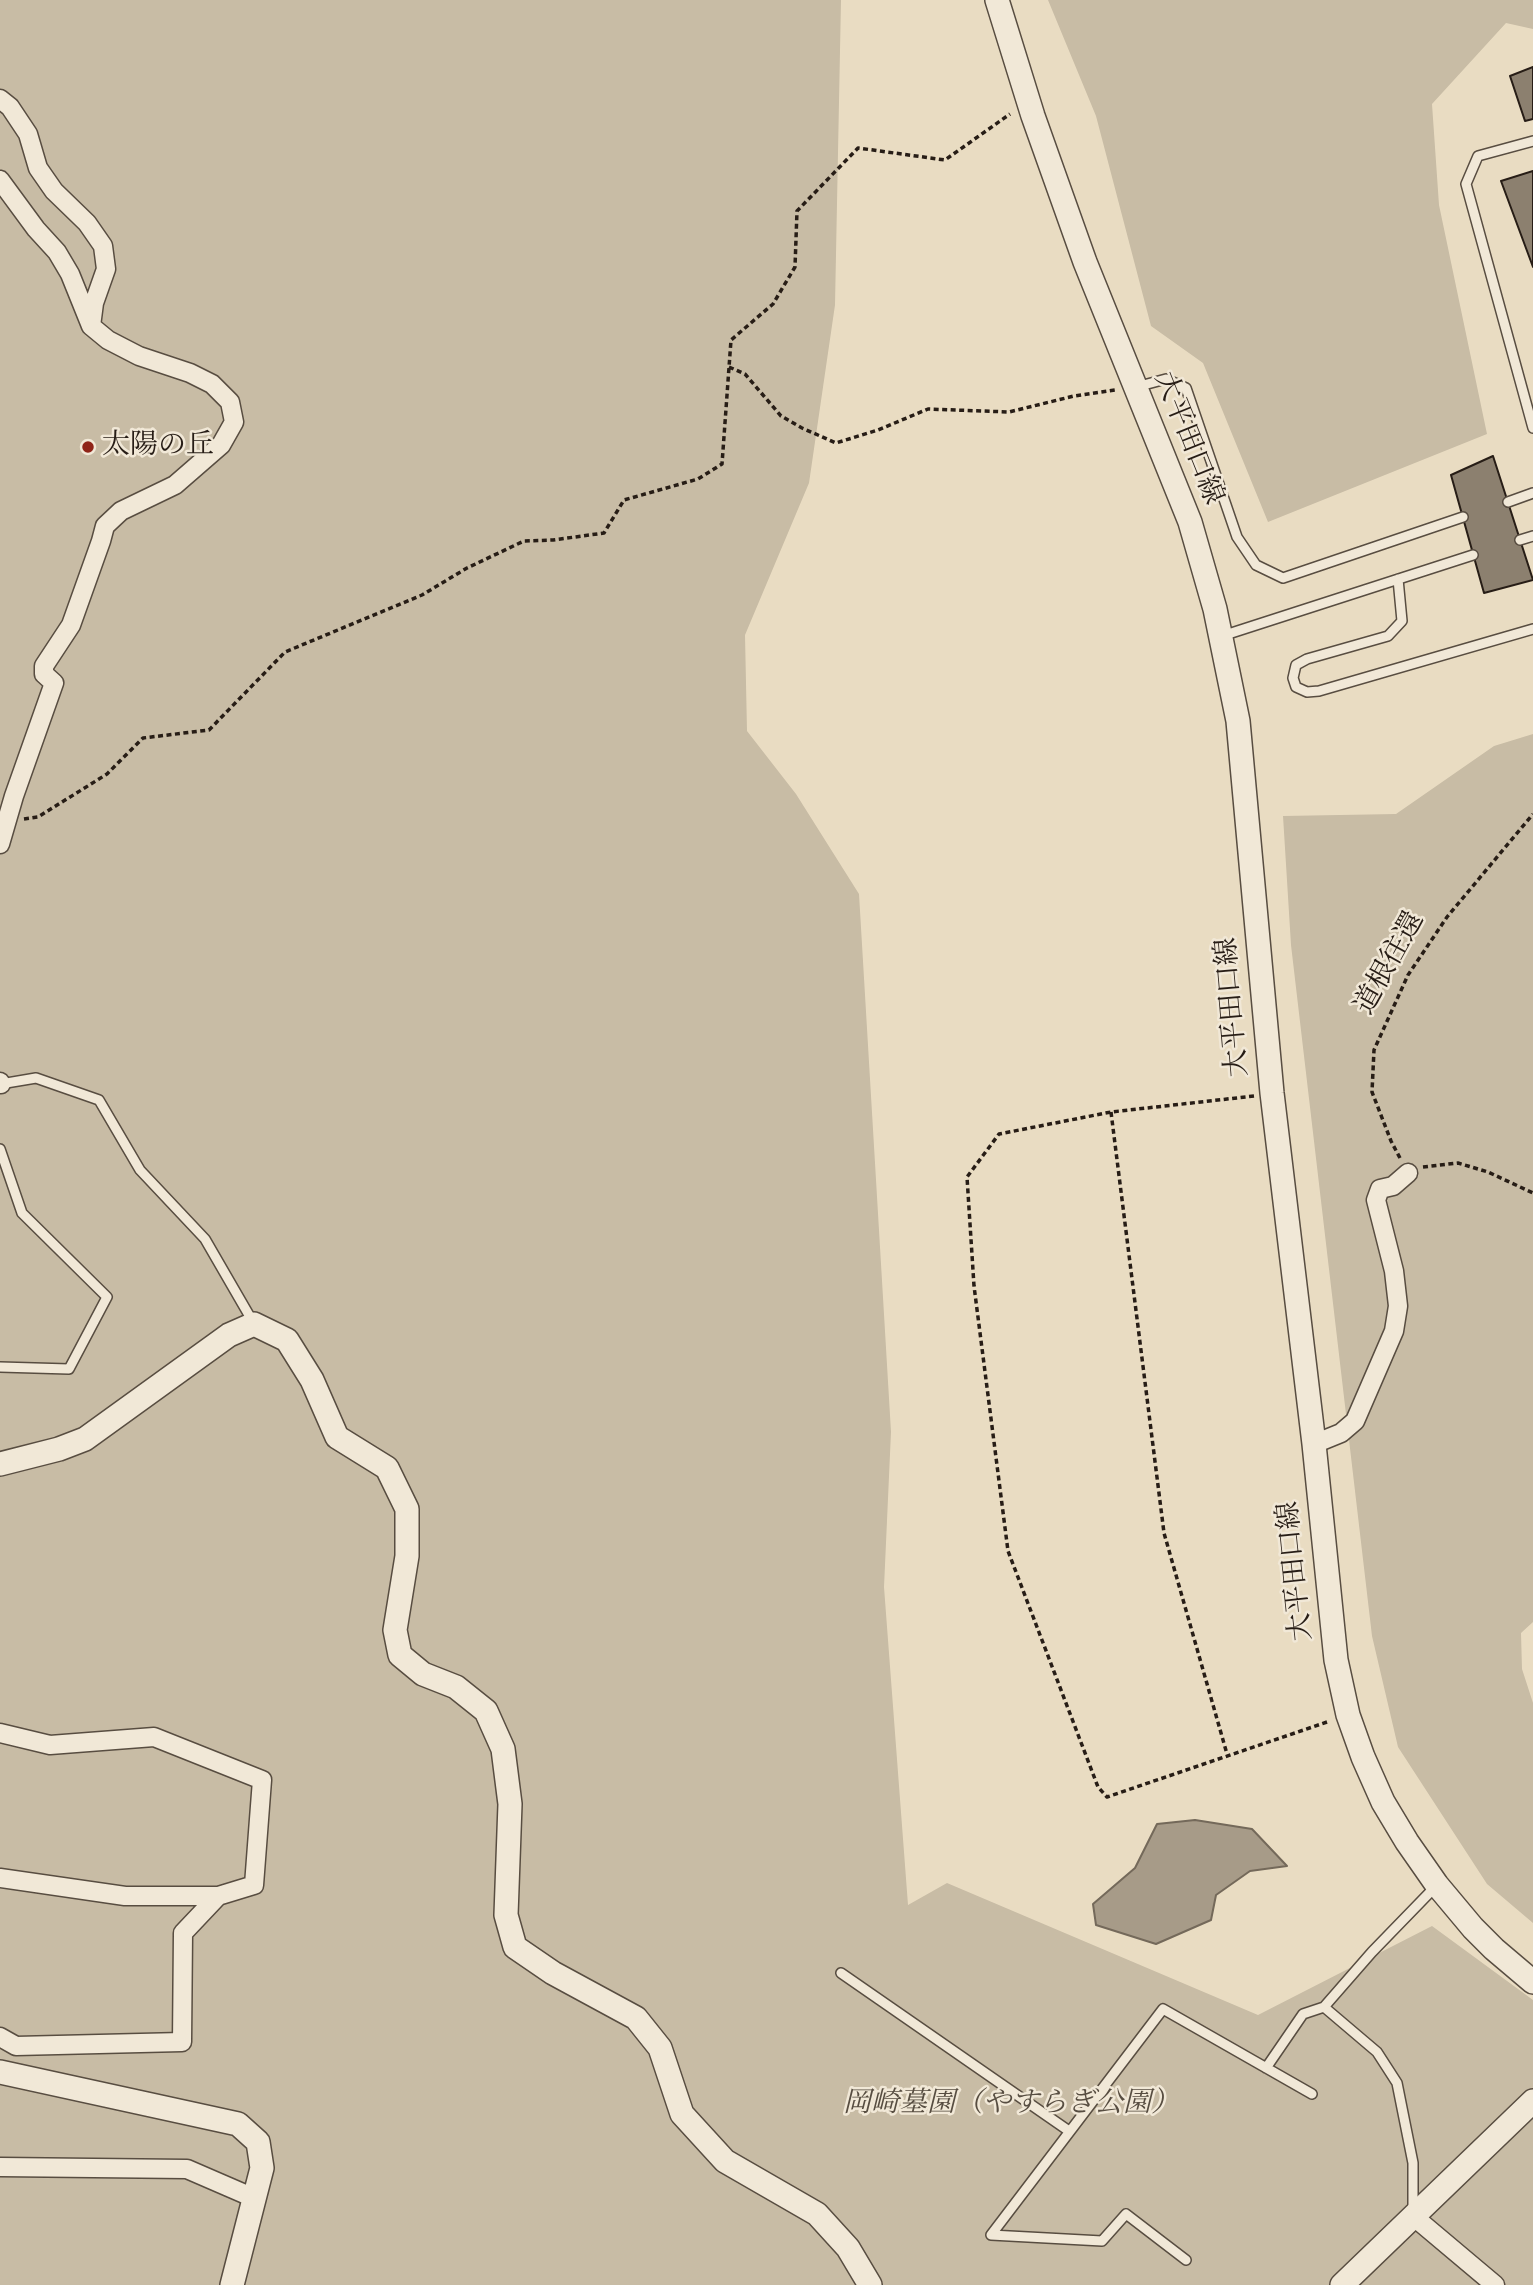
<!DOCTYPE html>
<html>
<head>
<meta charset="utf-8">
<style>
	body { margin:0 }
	canvas { display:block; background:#e9dcc2 }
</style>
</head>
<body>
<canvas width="1533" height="2285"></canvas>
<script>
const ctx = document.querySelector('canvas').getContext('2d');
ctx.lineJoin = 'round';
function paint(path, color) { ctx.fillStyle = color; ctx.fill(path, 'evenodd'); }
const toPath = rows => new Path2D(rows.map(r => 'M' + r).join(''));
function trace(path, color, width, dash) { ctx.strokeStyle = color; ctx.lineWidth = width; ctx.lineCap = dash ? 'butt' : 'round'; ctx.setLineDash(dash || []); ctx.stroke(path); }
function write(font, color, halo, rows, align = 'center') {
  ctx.font = font + ' "IM FELL DW Pica","Noto Serif JP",serif'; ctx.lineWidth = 5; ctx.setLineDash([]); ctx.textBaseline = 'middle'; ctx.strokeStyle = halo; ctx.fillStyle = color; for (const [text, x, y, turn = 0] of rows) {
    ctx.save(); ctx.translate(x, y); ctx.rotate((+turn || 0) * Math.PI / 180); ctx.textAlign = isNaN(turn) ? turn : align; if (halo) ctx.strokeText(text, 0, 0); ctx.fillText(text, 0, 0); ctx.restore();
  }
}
paint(toPath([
	[0,0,841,0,835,305,809,483,745,635,747,731,796,794,859,894,891,1432,884,1587,908,1905,947,1883,1258,2015,1432,1926,1533,2000,1533,2285,0,2285],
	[1048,0,1533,0,1533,29,1506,23,1432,104,1439,205,1487,434,1268,522,1203,363,1151,326,1096,116],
	[1533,734,1533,1622,1521,1633,1522,1669,1533,1703,1533,1923,1487,1884,1398,1747,1372,1636,1291,945,1283,816,1396,814,1494,746]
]), '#c8bca5');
const water = toPath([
	[1195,1820,1252,1829,1287,1866,1250,1871,1216,1895,1211,1920,1156,1944,1096,1925,1093,1904,1135,1868,1157,1824,1195,1820]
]);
paint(water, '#a79b88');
trace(water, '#74695a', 2);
const building = toPath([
	[1533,67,1533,119,1525,121,1510,76,1533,67],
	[1533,171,1533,267,1501,181,1533,171],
	[1493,456,1533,580,1484,593,1451,475,1493,456]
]);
paint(building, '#8c806f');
trace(building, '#271d16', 2);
const service = toPath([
	[1533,141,1478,156,1466,184,1533,428],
	[1136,387,1166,379,1186,388,1237,537,1256,565,1283,578,1463,517],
	[1508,502,1533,493],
	[1520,540,1533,536],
	[1398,579,1402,621,1388,636,1307,659,1296,665,1293,678,1296,687,1307,692,1319,691,1533,629],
	[1222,636,1473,555],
	[0,1084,36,1078,99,1100,140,1170,205,1239,253,1322],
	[0,1149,22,1213,107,1297,69,1369,0,1367],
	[841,1973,1069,2131],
	[1324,2007,1377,2052,1397,2083,1413,2163,1413,2211],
	[1266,2068,1303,2014,1324,2007,1372,1952,1437,1885],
	[1186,2260,1126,2214,1102,2241,991,2235,1163,2009,1312,2094]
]);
const minor = toPath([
	[0,99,10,107,28,134,38,168,54,191,87,223,103,246,106,269,94,303,91,326],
	[0,180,36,229,57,252,70,274,91,326,108,340,139,356,190,373,212,384,230,402,234,422,221,445,175,485,121,511,105,526,101,541,71,625,44,666,44,674,54,683,14,796,0,844],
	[0,1082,1,1084],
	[1314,1444,1341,1433,1355,1421,1394,1331,1398,1306,1394,1271,1376,1200,1380,1189,1393,1186,1408,1173],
	[0,1733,50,1745,154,1737,262,1780,254,1885,218,1896,125,1896,0,1878],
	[0,2037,16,2046,182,2042,183,1933,218,1896],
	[0,2167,187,2169,254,2198],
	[1413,2216,1495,2285]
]);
const tertiary = toPath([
	[997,0,1033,116,1085,262,1190,522,1215,609,1238,721,1272,1093,1314,1444,1336,1660,1348,1715,1363,1757,1383,1802,1407,1842,1437,1885,1473,1928,1494,1949,1533,1982],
	[0,1464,59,1449,85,1439,229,1335,254,1324,287,1340,312,1380,337,1437,387,1468,407,1509,407,1556,395,1630,400,1655,423,1674,456,1687,486,1711,503,1749,510,1804,506,1915,515,1947,553,1973,636,2018,660,2048,682,2114,725,2161,817,2214,848,2248,870,2285],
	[0,2072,238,2124,258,2142,262,2168,232,2285],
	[1342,2285,1533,2101]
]);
trace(service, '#584d41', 12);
trace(minor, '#584d41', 21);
trace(tertiary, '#584d41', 26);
trace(toPath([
	[729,367,745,374,781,416,802,428,836,443,878,430,928,409,1009,412,1074,396,1115,390],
	[24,819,38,817,107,774,143,738,209,730,285,652,422,595,467,568,524,541,553,540,604,533,624,500,698,479,722,464,731,340,773,304,795,267,797,211,858,148,945,160,1010,114],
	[1254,1096,1111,1112,999,1134,967,1177,974,1286,1008,1551,1098,1787,1107,1797,1330,1721],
	[1111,1112,1164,1533,1227,1754],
	[1400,1158,1391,1141,1372,1092,1374,1050,1408,975,1447,917,1533,814],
	[1423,1167,1458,1163,1488,1172,1533,1193]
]), '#271d16', 3.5, [5, 3.5]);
trace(service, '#f1e8d7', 9);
trace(minor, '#f1e8d7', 18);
trace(tertiary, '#f1e8d7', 23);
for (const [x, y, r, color] of [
	[88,447,7,"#8f2418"]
]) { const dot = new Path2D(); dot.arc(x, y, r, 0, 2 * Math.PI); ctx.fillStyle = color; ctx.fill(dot); trace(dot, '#f1e8d7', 2.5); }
write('28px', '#271d16', '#f1e8d7', [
	["大平田口線",1187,439,68],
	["道根往還",1391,964,-61],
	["大平田口線",1234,1007,-95],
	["大平田口線",1297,1571,-96]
]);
write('28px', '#271d16', '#f1e8d7', [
	["太陽の丘",102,447]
], 'left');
write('italic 28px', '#574d41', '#f1e8d7', [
	["岡崎墓園（やすらぎ公園）",1011,2105]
]);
</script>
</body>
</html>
